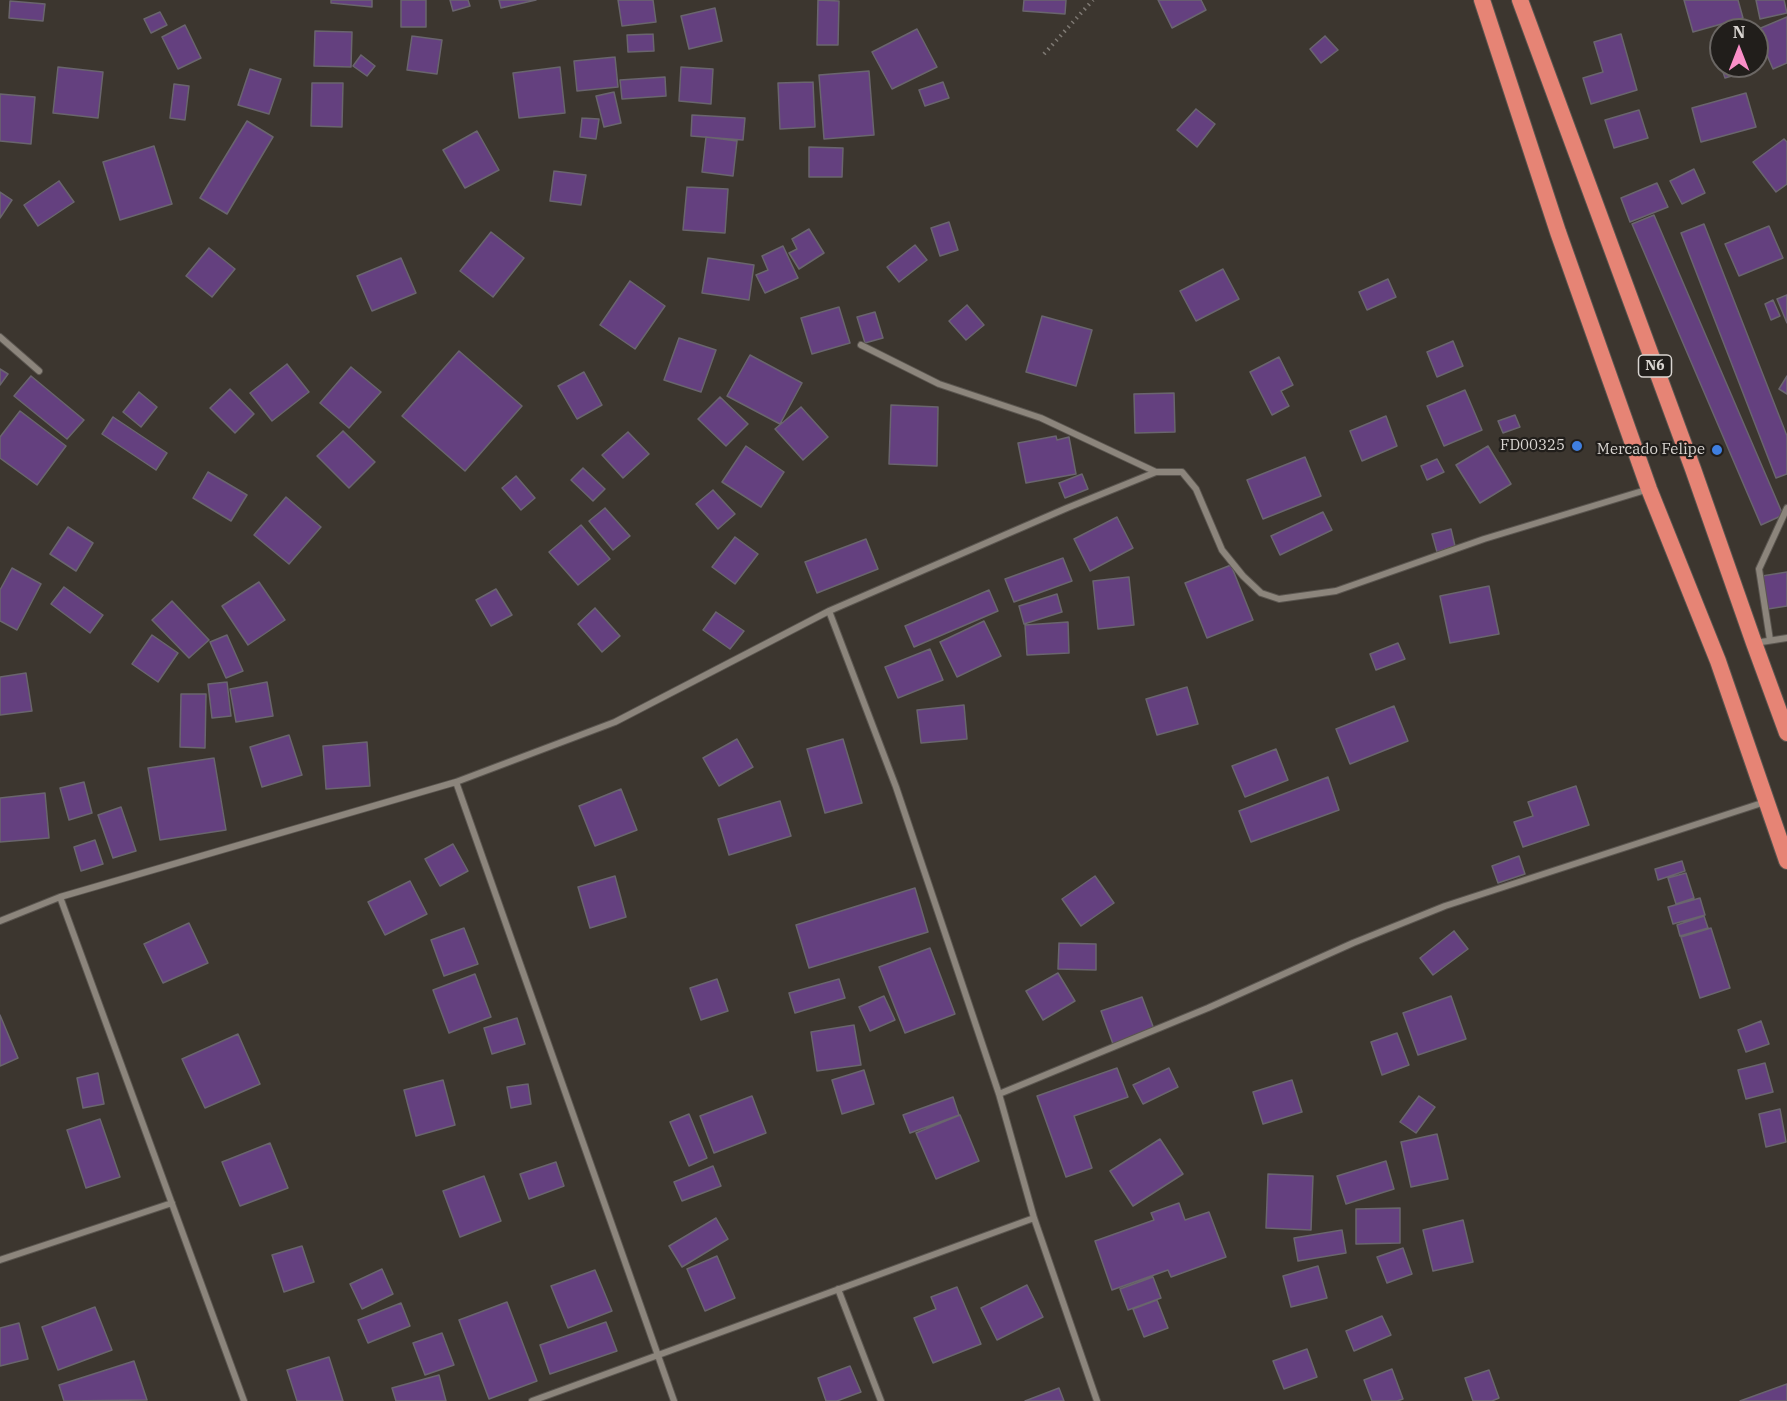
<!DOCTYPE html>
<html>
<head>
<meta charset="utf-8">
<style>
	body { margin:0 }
	#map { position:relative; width:1787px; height:1401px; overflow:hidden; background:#3c362f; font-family:"IBM Plex Serif",serif }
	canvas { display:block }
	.north { position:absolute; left:1709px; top:18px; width:60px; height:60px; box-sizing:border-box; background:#211e1b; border:2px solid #6b6764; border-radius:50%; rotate:0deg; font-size:16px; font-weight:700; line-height:24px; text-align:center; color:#d9d5d1 }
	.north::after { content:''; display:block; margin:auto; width:21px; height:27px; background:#fa8fc8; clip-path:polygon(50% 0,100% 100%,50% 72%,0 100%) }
</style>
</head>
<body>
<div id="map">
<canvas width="1787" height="1401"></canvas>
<div class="north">N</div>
</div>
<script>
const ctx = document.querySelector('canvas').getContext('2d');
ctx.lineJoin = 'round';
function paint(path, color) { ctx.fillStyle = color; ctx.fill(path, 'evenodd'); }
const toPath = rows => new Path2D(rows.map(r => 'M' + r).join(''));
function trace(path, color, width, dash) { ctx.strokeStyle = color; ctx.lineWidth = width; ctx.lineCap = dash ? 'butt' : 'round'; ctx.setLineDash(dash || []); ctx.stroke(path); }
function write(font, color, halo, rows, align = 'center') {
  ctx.font = font + ' "IBM Plex Serif",serif'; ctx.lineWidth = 4.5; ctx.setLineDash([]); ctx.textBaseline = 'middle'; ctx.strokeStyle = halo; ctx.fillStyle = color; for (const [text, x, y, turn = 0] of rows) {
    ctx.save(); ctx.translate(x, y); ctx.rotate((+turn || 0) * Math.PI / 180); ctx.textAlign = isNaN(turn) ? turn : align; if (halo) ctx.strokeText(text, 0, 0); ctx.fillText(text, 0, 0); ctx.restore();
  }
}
const building = toPath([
	[331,0,372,0,372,7,331,3,331,0],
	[401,0,426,0,426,27,401,27,401,0],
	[450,0,468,0,470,6,453,11,450,0],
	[499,0,536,0,501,8,499,0],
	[618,0,653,0,656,22,622,26,618,0],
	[818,0,839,1,838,45,817,45,818,0],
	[1024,0,1066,0,1065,14,1023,11,1024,0],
	[1158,0,1201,0,1206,10,1172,28,1158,0],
	[1684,0,1738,0,1743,18,1693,32,1684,0],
	[1756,0,1784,0,1787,13,1760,19,1756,0],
	[10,1,45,4,43,21,9,18,10,1],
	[715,8,722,41,689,49,681,16,715,8],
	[160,12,167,25,151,33,144,19,160,12],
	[1787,17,1787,63,1773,69,1756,30,1787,17],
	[185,25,201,58,178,69,162,37,185,25],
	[917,29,937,67,892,89,872,52,917,29],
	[315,31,352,32,351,67,314,66,315,31],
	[653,34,654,51,628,52,627,35,653,34],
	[1621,34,1637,90,1591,104,1583,78,1603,72,1594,42,1621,34],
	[412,36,442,40,437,74,407,70,412,36],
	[1325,36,1338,50,1321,63,1310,49,1325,36],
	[361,55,375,66,367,76,353,66,361,55],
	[615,57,618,87,577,91,574,61,615,57],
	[1757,62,1759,68,1725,78,1721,66,1757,66,1757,62],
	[58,67,103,72,98,118,53,113,58,67],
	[560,67,565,113,519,118,513,73,560,67],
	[681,67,713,69,711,104,679,101,681,67],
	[250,69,281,79,269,114,238,105,250,69],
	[869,71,874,135,824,139,819,75,869,71],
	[665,77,666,96,622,99,620,80,665,77],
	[813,82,815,127,780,129,778,83,813,82],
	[943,82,949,98,925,106,919,90,943,82],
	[312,83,343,83,342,127,311,126,312,83],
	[174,84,189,86,185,120,170,118,174,84],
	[614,92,621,123,604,127,596,96,614,92],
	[1746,93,1756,127,1701,142,1692,108,1746,93],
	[0,94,35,97,31,144,0,141,0,94],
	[1196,109,1215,124,1197,147,1177,130,1196,109],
	[1639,110,1648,138,1614,148,1605,120,1639,110],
	[692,115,745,118,743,140,691,136,692,115],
	[582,118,599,119,596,139,580,137,582,118],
	[247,121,273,137,227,214,200,198,247,121],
	[477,131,499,170,465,188,443,150,477,131],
	[706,137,737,141,733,176,702,172,706,137],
	[1784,139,1787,142,1787,184,1776,192,1753,162,1784,139],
	[154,146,172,204,120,220,103,162,154,146],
	[809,147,843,148,842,177,809,177,809,147],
	[1694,169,1705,193,1682,204,1670,181,1694,169],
	[554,171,586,175,581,205,550,201,554,171],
	[59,181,74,202,38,226,24,205,59,181],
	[1657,183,1668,207,1630,222,1621,198,1657,183],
	[687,187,728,189,725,233,683,230,687,187],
	[0,192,12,200,0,218,0,192],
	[1654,215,1783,515,1761,525,1632,224,1654,215],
	[949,222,958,250,940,256,931,228,949,222],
	[1704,224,1787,436,1787,474,1776,478,1681,233,1704,224],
	[1769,226,1783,258,1739,276,1725,244,1769,226],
	[809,229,824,253,799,269,789,253,797,249,792,239,809,229],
	[491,232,524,258,493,297,460,271,491,232],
	[915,245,927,260,899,282,887,267,915,245],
	[783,246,798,278,765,293,756,275,768,270,762,256,783,246],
	[209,248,235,269,212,297,186,276,209,248],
	[401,258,416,293,372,311,357,276,401,258],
	[708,258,754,265,749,300,702,293,708,258],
	[1223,269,1239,299,1196,321,1180,291,1223,269],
	[1388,279,1396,297,1367,310,1359,292,1388,279],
	[630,281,665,306,635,349,600,325,630,281],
	[1787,295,1787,323,1777,299,1787,295],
	[1773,300,1780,316,1771,320,1765,304,1773,300],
	[967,305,984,325,966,340,949,321,967,305],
	[839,307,850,343,812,354,801,318,839,307],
	[875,312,883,338,865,343,857,317,875,312],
	[1042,316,1092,330,1076,386,1026,372,1042,316],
	[679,338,716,350,701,392,664,380,679,338],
	[1453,341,1463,366,1437,377,1427,352,1453,341],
	[459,351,522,406,465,471,402,416,459,351],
	[750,355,802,383,780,424,727,396,750,355],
	[1279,357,1293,385,1281,391,1289,406,1272,415,1250,372,1279,357],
	[287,364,309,392,272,421,250,393,287,364],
	[351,367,381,392,349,428,320,403,351,367],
	[0,369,8,374,0,385,0,369],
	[584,372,602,405,577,419,558,386,584,372],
	[31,376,84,420,67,439,14,396,31,376],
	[1787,376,1787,394,1779,389,1787,376],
	[230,389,254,414,235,433,210,408,230,389],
	[1465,390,1482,430,1444,446,1427,406,1465,390],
	[139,392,157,407,141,427,123,412,139,392],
	[1174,393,1175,432,1135,433,1134,394,1174,393],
	[720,397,748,424,726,446,698,419,720,397],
	[891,405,938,407,937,466,889,464,891,405],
	[801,407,828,437,803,460,775,429,801,407],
	[20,411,66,446,37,485,0,458,0,437,20,411],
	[1515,415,1520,427,1503,433,1498,421,1515,415],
	[1386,416,1397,446,1362,461,1350,431,1386,416],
	[113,417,167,453,156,470,102,434,113,417],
	[343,431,375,462,349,488,317,456,343,431],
	[628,432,649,454,623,478,602,455,628,432],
	[1056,436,1057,440,1069,437,1076,474,1026,483,1018,443,1056,436],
	[746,446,784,472,761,507,722,482,746,446],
	[1488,446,1511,484,1480,503,1456,465,1488,446],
	[1305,457,1321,496,1263,519,1247,480,1305,457],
	[1437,459,1444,472,1427,480,1421,466,1437,459],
	[583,468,605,489,593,501,571,480,583,468],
	[208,472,247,495,231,521,193,498,208,472],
	[1082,474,1088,489,1065,498,1059,483,1082,474],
	[516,476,535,498,521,510,502,488,516,476],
	[713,490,735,514,718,529,696,504,713,490],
	[286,497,321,527,289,564,254,535,286,497],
	[605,508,630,536,613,550,589,521,605,508],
	[1323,512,1332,530,1280,555,1271,536,1323,512],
	[1117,517,1133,548,1090,571,1074,539,1117,517],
	[581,525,610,559,578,585,549,552,581,525],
	[68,527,93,543,76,571,50,554,68,527],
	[1451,529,1455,546,1437,552,1432,534,1451,529],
	[735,537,758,554,735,584,712,567,735,537],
	[866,539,878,569,817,593,805,562,866,539],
	[1063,558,1072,581,1014,602,1005,579,1063,558],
	[1231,565,1253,620,1207,638,1185,583,1231,565],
	[12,568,41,584,17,630,0,621,0,590,12,568],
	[1787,572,1787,606,1768,609,1762,576,1787,572],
	[1129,577,1134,625,1098,629,1093,581,1129,577],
	[259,582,285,620,248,645,222,606,259,582],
	[1489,586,1499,634,1450,643,1440,596,1489,586],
	[64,587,103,615,90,633,51,604,64,587],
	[496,589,512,615,491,626,476,600,496,589],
	[989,590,998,611,914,647,905,626,989,590],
	[1057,594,1062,612,1024,624,1019,606,1057,594],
	[172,601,209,640,189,658,152,620,172,601],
	[595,608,620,636,602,652,578,624,595,608],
	[716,612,744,631,730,649,703,630,716,612],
	[984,621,1001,656,957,677,940,642,984,621],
	[1068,622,1069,653,1027,655,1025,625,1068,622],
	[152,635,178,653,158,682,132,664,152,635],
	[227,635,243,671,226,678,210,642,227,635],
	[1398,643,1405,659,1376,670,1370,654,1398,643],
	[930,649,943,680,898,698,885,667,930,649],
	[26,673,32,711,0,715,0,677,26,673],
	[227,682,231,716,212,718,208,684,227,682],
	[267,682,273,716,236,722,230,689,267,682],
	[1187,687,1198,724,1157,735,1146,699,1187,687],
	[181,694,206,694,205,748,180,747,181,694],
	[964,705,967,739,921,743,917,710,964,705],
	[1394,706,1408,741,1350,764,1336,729,1394,706],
	[289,735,302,775,262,787,250,747,289,735],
	[737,739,753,767,719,786,703,758,737,739],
	[843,739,862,803,825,813,807,749,843,739],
	[367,742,370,786,326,789,323,746,367,742],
	[1276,749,1288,780,1245,797,1232,766,1276,749],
	[214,758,226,830,160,840,148,768,214,758],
	[1328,777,1339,810,1251,842,1239,811,1328,777],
	[84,782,92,813,69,820,60,788,84,782],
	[1576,786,1589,825,1523,847,1514,822,1533,816,1528,802,1576,786],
	[621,789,637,830,595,846,579,806,621,789],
	[45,793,49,838,0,842,0,798,45,793],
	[780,801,791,836,729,855,718,819,780,801],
	[121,807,136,851,113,858,98,815,121,807],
	[95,840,103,864,81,871,74,847,95,840],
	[453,844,468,871,440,886,425,859,453,844],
	[1519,856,1525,874,1498,883,1492,866,1519,856],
	[1682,861,1685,871,1658,880,1655,869,1682,861],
	[1686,873,1694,898,1676,904,1668,878,1686,873],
	[615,876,626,917,590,928,578,887,615,876],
	[1095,876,1114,903,1081,926,1062,899,1095,876],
	[410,881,427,914,385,935,368,902,410,881],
	[915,888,928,932,809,968,796,925,915,888],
	[1700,898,1705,915,1673,924,1668,907,1700,898],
	[1704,916,1708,928,1680,936,1677,925,1704,916],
	[189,923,208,963,163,983,144,944,189,923],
	[464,928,478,964,444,976,431,940,464,928],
	[1711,928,1730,988,1700,998,1681,937,1711,928],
	[1454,931,1468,949,1433,975,1420,958,1454,931],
	[1059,943,1096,944,1096,970,1058,969,1059,943],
	[930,948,955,1014,905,1033,879,967,930,948],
	[1058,973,1075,1001,1043,1020,1026,991,1058,973],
	[475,974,491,1017,449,1033,433,990,475,974],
	[717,979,728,1011,701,1020,690,988,717,979],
	[839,979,845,998,795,1013,789,993,839,979],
	[884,996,895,1020,870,1031,859,1007,884,996],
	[1451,996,1466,1039,1418,1055,1403,1013,1451,996],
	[1142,997,1154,1029,1113,1044,1101,1011,1142,997],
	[0,1015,18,1058,0,1066,0,1015],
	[517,1018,525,1044,492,1054,484,1028,517,1018],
	[1761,1021,1769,1044,1746,1052,1738,1030,1761,1021],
	[854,1025,861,1065,817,1071,811,1032,854,1025],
	[1397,1033,1409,1065,1382,1075,1371,1042,1397,1033],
	[238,1034,260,1084,205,1108,182,1059,238,1034],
	[1765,1063,1773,1092,1746,1099,1738,1070,1765,1063],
	[1117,1068,1128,1097,1074,1116,1092,1168,1066,1177,1037,1096,1117,1068],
	[1169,1068,1178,1087,1143,1104,1133,1085,1169,1068],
	[864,1070,874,1104,842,1114,832,1080,864,1070],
	[98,1073,104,1104,83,1108,77,1078,98,1073],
	[443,1080,455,1125,416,1136,404,1090,443,1080],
	[1292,1080,1302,1112,1263,1124,1253,1092,1292,1080],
	[528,1084,531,1104,511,1108,507,1087,528,1084],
	[752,1096,766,1133,714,1153,700,1116,752,1096],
	[1419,1096,1435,1107,1416,1133,1400,1122,1419,1096],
	[953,1097,959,1115,910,1133,903,1115,953,1097],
	[1780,1109,1786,1142,1766,1147,1759,1114,1780,1109],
	[689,1114,707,1158,689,1166,670,1122,689,1114],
	[960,1115,979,1161,936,1179,916,1133,960,1115],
	[100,1119,120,1177,86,1188,67,1130,100,1119],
	[1437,1134,1448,1179,1411,1187,1401,1142,1437,1134],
	[1160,1139,1183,1174,1133,1206,1110,1171,1160,1139],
	[270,1143,288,1188,240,1206,222,1162,270,1143],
	[1386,1161,1394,1189,1346,1204,1337,1176,1386,1161],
	[556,1162,564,1186,529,1199,520,1174,556,1162],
	[713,1166,721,1186,682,1201,674,1182,713,1166],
	[1268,1174,1313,1176,1311,1230,1266,1228,1268,1174],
	[484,1176,501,1221,460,1237,443,1191,484,1176],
	[1179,1203,1185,1220,1209,1212,1226,1257,1171,1277,1168,1270,1112,1290,1095,1241,1154,1220,1151,1213,1179,1203],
	[1400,1208,1400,1243,1356,1244,1356,1209,1400,1208],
	[716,1218,728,1239,682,1267,669,1246,716,1218],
	[1463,1220,1473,1262,1433,1271,1423,1230,1463,1220],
	[1342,1230,1346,1253,1298,1261,1294,1238,1342,1230],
	[302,1246,314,1282,284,1292,272,1255,302,1246],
	[1403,1248,1412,1274,1387,1283,1377,1257,1403,1248],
	[717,1256,735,1298,705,1311,687,1269,717,1256],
	[1318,1266,1327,1298,1291,1307,1283,1276,1318,1266],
	[382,1269,393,1294,362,1309,350,1284,382,1269],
	[595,1270,612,1311,568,1328,551,1286,595,1270],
	[1153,1277,1161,1298,1128,1310,1120,1289,1153,1277],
	[1027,1285,1043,1317,997,1340,981,1308,1027,1285],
	[957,1287,981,1344,933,1363,914,1318,936,1309,931,1297,957,1287],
	[1157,1300,1168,1328,1144,1337,1133,1309,1157,1300],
	[507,1302,537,1381,489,1399,459,1320,507,1302],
	[401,1303,410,1326,368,1343,358,1320,401,1303],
	[95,1307,112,1350,58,1370,42,1327,95,1307],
	[1382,1316,1391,1335,1354,1351,1346,1331,1382,1316],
	[606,1322,617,1351,550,1374,540,1345,606,1322],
	[19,1323,28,1359,0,1366,0,1328,19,1323],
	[442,1333,454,1365,425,1375,413,1343,442,1333],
	[1307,1349,1317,1377,1284,1389,1273,1361,1307,1349],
	[329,1357,343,1401,297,1401,287,1370,329,1357],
	[134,1361,147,1400,64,1401,59,1385,134,1361],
	[850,1366,861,1392,837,1401,826,1401,818,1378,850,1366],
	[1392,1369,1403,1399,1397,1401,1372,1401,1364,1380,1392,1369],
	[1489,1370,1499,1398,1492,1401,1473,1401,1465,1378,1489,1370],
	[439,1375,446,1401,396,1401,392,1388,439,1375],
	[1787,1384,1787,1401,1740,1401,1787,1384],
	[1059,1388,1064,1401,1025,1401,1059,1388]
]);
paint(building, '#64407f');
trace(building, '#6a656e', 1.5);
const minor = toPath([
	[0,337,39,371],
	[861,345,939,384,1041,418,1156,472],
	[829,611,896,787,999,1094,1034,1218,1097,1401],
	[1770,640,1759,569,1787,508],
	[1755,643,1787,638],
	[456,782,674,1401],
	[60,897,244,1401],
	[0,921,60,897,456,782,615,722,829,611,1067,508,1156,472,1182,472,1196,489,1222,550,1243,576,1261,593,1279,599,1336,591,1484,539,1649,489],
	[999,1094,1208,1008,1353,943,1445,906,1765,802],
	[0,1260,172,1203],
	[838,1289,881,1401],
	[532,1401,1034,1218]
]);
const trunk = toPath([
	[1482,0,1558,232,1649,489,1718,661,1787,861],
	[1520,0,1693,469,1754,643,1787,733]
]);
trace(minor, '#5a554f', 8);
trace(trunk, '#5a554f', 18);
trace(toPath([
	[1044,54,1093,0]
]), '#7f7a74', 4, [1.5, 4.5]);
trace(minor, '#8c857c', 6);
trace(trunk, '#e68475', 16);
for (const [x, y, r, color] of [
	[1577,446,6,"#3f7fe0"],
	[1717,450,6,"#3f7fe0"]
]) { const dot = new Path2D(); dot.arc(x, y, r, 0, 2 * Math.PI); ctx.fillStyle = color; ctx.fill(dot); trace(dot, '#211e1b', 2); }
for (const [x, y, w] of [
	[1655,366,33]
]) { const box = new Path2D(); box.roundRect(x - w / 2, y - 11, w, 22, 4.5); ctx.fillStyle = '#211e1b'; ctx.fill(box); trace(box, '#d9d5d1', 1.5); }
write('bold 14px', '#d9d5d1', null, [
	["N6",1655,366]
]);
write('15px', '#d9d5d1', '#211e1b', [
	["FD00325",1565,446],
	["Mercado Felipe",1705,450]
], 'right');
</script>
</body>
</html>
